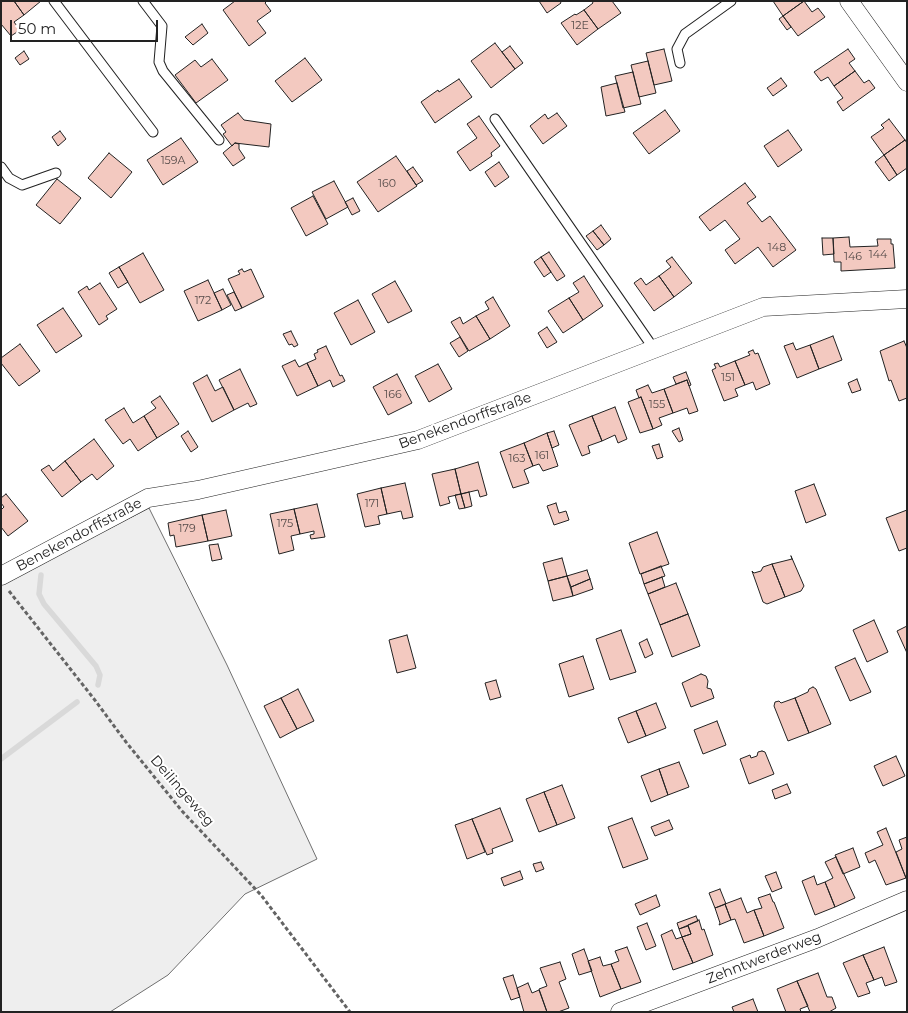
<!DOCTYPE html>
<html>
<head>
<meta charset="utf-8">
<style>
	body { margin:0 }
	#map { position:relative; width:908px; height:1013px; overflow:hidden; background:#fff; font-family:Montserrat,sans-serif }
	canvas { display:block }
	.frame { position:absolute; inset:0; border:2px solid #222; pointer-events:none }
	.scale { position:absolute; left:10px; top:20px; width:148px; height:22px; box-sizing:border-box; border:2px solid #222; border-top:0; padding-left:6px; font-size:15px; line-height:18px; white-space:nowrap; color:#222; -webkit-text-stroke:4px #fff; paint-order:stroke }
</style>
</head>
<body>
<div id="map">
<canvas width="908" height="1013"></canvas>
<div class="frame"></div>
<div class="scale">50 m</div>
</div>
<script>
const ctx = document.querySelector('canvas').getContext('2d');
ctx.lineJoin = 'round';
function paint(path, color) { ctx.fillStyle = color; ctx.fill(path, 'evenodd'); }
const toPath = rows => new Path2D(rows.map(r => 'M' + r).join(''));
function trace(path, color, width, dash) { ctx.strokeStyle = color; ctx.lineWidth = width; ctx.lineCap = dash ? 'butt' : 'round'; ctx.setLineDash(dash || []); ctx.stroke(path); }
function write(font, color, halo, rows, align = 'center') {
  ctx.font = font + ' Montserrat,sans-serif'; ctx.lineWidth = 4; ctx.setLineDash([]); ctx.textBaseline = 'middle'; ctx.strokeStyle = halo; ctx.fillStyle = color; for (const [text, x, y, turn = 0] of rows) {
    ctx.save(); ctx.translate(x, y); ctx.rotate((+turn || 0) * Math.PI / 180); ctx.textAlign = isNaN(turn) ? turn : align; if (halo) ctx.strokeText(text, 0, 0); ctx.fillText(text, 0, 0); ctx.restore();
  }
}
const green = toPath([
	[149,508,227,665,317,859,245,894,168,975,110,1012,1,1012,1,584,149,508]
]);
paint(green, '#eee');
trace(green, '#6f6f6f', 1);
trace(toPath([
	[41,575,39,594,44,604,96,666,100,675,98,685],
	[1,759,77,702]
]), '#d9d9d9', 5.5);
const building = toPath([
	[1,1,14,1,24,15,14,22,20,30,11,36,1,24,1,1],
	[14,1,41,1,24,15,14,1],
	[235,1,267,1,265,3,271,11,257,21,266,33,249,46,223,10,235,1],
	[539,1,560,1,561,3,547,13,539,1],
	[612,1,621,13,598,29,584,10,593,3,592,1,612,1],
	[773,1,804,1,783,16,773,1],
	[804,1,812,12,818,8,825,17,798,36,783,16,804,1],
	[584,10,598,29,577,45,561,23,575,14,576,15,584,10],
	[783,16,791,27,787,30,779,19,783,16],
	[202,24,208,33,193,45,185,37,202,24],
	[495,43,515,69,491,88,471,61,495,43],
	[510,46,523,63,515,69,502,52,510,46],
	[664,49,672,81,654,85,646,53,664,49],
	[848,49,855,59,849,63,855,71,834,86,828,77,821,81,814,72,848,49],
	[24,51,29,59,20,65,15,58,24,51],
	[305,58,322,80,292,102,275,81,305,58],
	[212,59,228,80,196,103,175,75,195,60,201,67,212,59],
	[648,61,656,93,639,97,631,65,648,61],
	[855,71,864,83,869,80,875,88,843,111,837,102,843,98,834,86,855,71],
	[633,72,641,104,623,108,615,76,633,72],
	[781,78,787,86,773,96,767,88,781,78],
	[459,79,472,97,435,123,421,102,438,90,439,92,459,79],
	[617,83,625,112,606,116,601,87,617,83],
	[665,110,680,131,649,154,633,133,665,110],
	[238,113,244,120,271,124,269,147,235,143,232,146,223,134,226,132,221,125,238,113],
	[557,113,567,126,543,144,530,126,545,114,548,119,557,113],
	[479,116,500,146,491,153,492,156,470,171,457,152,477,138,467,124,479,116],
	[889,119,905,140,884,155,871,137,884,128,881,125,889,119],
	[788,130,802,150,778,167,764,146,788,130],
	[60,131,66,139,58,146,52,137,60,131],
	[181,138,198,162,163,185,147,160,181,138],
	[905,140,907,143,907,168,897,175,884,155,905,140],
	[235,143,239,144,239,149,245,158,233,166,223,153,235,143],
	[109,153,132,172,111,198,88,178,109,153],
	[884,155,897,175,889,181,875,162,884,155],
	[396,156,417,186,378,212,357,182,396,156],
	[499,162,509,177,495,187,485,172,499,162],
	[413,167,423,181,416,185,407,171,413,167],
	[57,179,81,198,60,224,36,205,57,179],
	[334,181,348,207,326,219,312,192,334,181],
	[745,183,756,197,747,203,762,222,770,216,796,250,773,267,758,247,735,264,725,250,740,239,725,220,710,231,699,217,745,183],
	[313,196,328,224,306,236,291,208,313,196],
	[353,198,360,211,352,215,345,202,353,198],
	[601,225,611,239,604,245,593,231,601,225],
	[593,231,604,245,597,250,586,236,593,231],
	[849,237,850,247,878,246,877,239,891,239,891,244,893,244,895,268,841,271,841,262,834,262,833,238,849,237],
	[822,238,833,238,834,254,823,255,822,238],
	[549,252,565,276,557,281,541,257,549,252],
	[143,253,164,290,140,303,119,267,143,253],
	[541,257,551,272,544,277,534,262,541,257],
	[672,257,692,283,674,297,659,276,671,267,666,261,672,257],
	[119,267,128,282,118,288,109,273,119,267],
	[242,269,244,272,251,269,264,297,242,308,228,279,240,274,238,271,242,269],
	[584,276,603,306,583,320,569,298,579,292,573,283,584,276],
	[659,276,674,297,654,311,634,283,641,278,646,285,659,276],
	[208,280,222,310,198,321,184,291,208,280],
	[395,281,412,311,388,323,372,294,395,281],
	[100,283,117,309,106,316,108,319,99,325,78,292,87,286,89,290,100,283],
	[223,289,231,305,222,310,214,293,223,289],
	[234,292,242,308,235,311,227,295,234,292],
	[493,297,510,326,490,339,476,316,489,309,485,302,493,297],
	[569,298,583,320,563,333,548,311,569,298],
	[358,300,375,332,351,345,334,313,358,300],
	[63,308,82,336,56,353,37,325,63,308],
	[476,316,490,339,469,351,451,322,460,317,463,324,476,316],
	[547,327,557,342,547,348,538,333,547,327],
	[291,331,298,345,294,347,292,344,289,345,283,334,291,331],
	[833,336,842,360,819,369,810,345,833,336],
	[460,337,468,351,459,357,450,343,460,337],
	[904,341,907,348,907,398,899,401,891,380,889,381,880,351,904,341],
	[793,343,796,350,810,345,819,369,797,378,784,346,793,343],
	[20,344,40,371,19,386,1,363,1,358,20,344],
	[326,346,340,376,342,375,345,381,333,387,330,380,318,386,307,363,316,359,314,354,318,352,317,350,326,346],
	[753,350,755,354,758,353,770,384,756,390,753,382,745,385,735,361,750,355,748,352,753,350],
	[295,360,299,367,307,363,318,386,297,396,282,366,295,360],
	[735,361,745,385,735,389,738,396,724,401,712,370,716,368,714,364,718,363,720,367,735,361],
	[438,364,452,389,429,402,415,376,438,364],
	[240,369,257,404,250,407,248,403,234,410,219,380,240,369],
	[686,372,691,385,689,386,687,380,676,384,673,377,686,372],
	[397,374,412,403,388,415,373,387,397,374],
	[207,375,215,391,223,387,234,410,212,422,193,383,207,375],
	[857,379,861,390,852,393,848,383,857,379],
	[687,380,698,411,689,414,687,408,673,413,664,389,687,380],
	[648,385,652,393,664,389,673,413,659,418,662,425,653,429,641,397,639,398,636,390,648,385],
	[160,396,179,424,157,438,144,416,156,408,151,402,160,396],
	[641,397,653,429,640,433,628,402,641,397],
	[615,407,627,439,618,443,615,435,602,441,592,416,615,407],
	[124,408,133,423,144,416,157,438,138,451,130,439,123,444,105,420,124,408],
	[592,416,602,441,588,446,590,453,582,456,569,425,592,416],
	[679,428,683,440,679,442,672,431,679,428],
	[188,431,198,447,191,452,181,436,188,431],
	[554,431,559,445,552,448,547,433,554,431],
	[547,433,558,466,543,471,539,464,533,466,524,443,547,433],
	[94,439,114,466,97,480,92,474,81,482,65,461,94,439],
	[524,443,533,466,524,470,529,483,513,488,500,452,524,443],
	[659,444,663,457,657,459,652,446,659,444],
	[65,461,81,482,62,497,41,470,49,465,53,471,65,461],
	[478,462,487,495,480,497,478,490,461,494,455,469,478,462],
	[455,469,461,494,448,497,450,503,440,506,432,474,455,469],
	[405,483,413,517,403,519,401,511,387,514,381,488,405,483],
	[814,484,826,515,806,523,795,491,814,484],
	[381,488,387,514,378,516,380,524,365,527,357,494,381,488],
	[469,492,472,506,465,508,461,494,469,492],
	[6,494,28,521,8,536,1,527,1,510,4,507,1,503,1,498,6,494],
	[461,494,465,508,459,509,455,495,461,494],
	[556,503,559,513,566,511,569,520,554,525,547,506,556,503],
	[317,504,325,537,311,539,310,535,314,534,314,531,300,534,294,509,317,504],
	[294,509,300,534,291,536,294,550,279,554,270,514,294,509],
	[226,510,232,536,208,541,202,515,226,510],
	[907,510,907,548,899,551,886,518,907,510],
	[202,515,208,541,176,547,174,535,170,536,168,523,202,515],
	[657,532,669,564,640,574,629,543,657,532],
	[218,544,222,559,212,561,209,545,218,544],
	[791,556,804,586,801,591,785,597,772,564,792,559,791,556],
	[562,558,567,576,548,581,543,563,562,558],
	[772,564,785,597,767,604,763,602,752,571,754,573,761,571,763,567,772,564],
	[661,566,665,576,644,584,641,574,661,566],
	[587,570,590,579,571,587,567,576,587,570],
	[567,576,573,596,553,601,548,581,567,576],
	[662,577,665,587,648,594,644,584,662,577],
	[590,579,593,589,573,596,571,587,590,579],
	[676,583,688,614,660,625,648,594,676,583],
	[688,614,700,646,672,657,660,625,688,614],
	[874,620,888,652,867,662,853,630,874,620],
	[907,626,907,653,897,631,907,626],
	[621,630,636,672,610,680,596,639,621,630],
	[407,635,416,668,397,673,389,640,407,635],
	[647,639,653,654,645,658,639,643,647,639],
	[583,656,594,689,569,697,559,664,583,656],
	[855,658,871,692,850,701,835,667,855,658],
	[701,674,706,676,708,681,707,688,711,689,714,698,691,707,682,683,701,674],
	[496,680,501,697,490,700,485,683,496,680],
	[813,687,816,689,831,724,809,733,795,698,808,692,809,689,813,687],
	[298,689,314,721,297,729,281,698,298,689],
	[281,698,297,729,280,738,264,706,281,698],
	[795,698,809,733,788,741,774,706,775,702,779,701,781,703,795,698],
	[656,703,666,728,646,736,636,711,656,703],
	[636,711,646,736,628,743,618,718,636,711],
	[717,721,726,745,703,754,694,730,717,721],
	[762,751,765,752,774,774,749,784,740,759,750,755,751,758,757,756,758,752,762,751],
	[896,756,905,776,883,786,874,766,896,756],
	[679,762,689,787,668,795,659,769,679,762],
	[659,769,668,795,651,802,641,776,659,769],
	[787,784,791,793,775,799,772,790,787,784],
	[562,785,575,818,557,825,544,792,562,785],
	[544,792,557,825,539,832,526,799,544,792],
	[500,808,513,841,492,849,493,853,487,855,472,819,500,808],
	[632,818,648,859,623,868,608,827,632,818],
	[472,819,485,852,467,859,455,825,472,819],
	[669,820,673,829,655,836,651,827,669,820],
	[886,828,906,878,886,885,875,860,869,863,865,853,883,845,877,832,886,828],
	[907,837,907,877,906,878,896,852,902,849,899,840,907,837],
	[853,848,860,867,843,874,835,855,853,848],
	[836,857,855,898,835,907,825,882,833,878,825,862,836,857],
	[541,862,544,869,536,872,533,864,541,862],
	[520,871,523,879,504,886,501,878,520,871],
	[776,872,782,888,772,892,765,876,776,872],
	[814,876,817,885,825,882,835,907,815,915,802,881,814,876],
	[720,889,726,904,715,908,709,893,720,889],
	[770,894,773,902,774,902,784,928,764,936,754,910,762,908,758,898,770,894],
	[656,895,660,906,640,915,635,904,656,895],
	[741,898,747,913,754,910,764,936,744,943,735,919,731,920,725,904,741,898],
	[725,904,731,920,719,925,720,923,715,908,725,904],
	[696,916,698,921,679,929,677,923,696,916],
	[699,920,702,930,704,929,713,955,693,963,682,937,691,934,688,925,699,920],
	[647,923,656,946,646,950,637,927,647,923],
	[688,926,691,934,682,937,679,929,688,926],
	[672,930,676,939,682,937,693,963,673,970,661,935,672,930],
	[627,947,641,982,621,989,611,964,619,961,615,951,627,947],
	[884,947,897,982,885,986,882,977,874,980,863,955,884,947],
	[584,949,592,971,579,975,572,954,584,949],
	[863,955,874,980,866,983,870,993,858,997,843,963,863,955],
	[600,957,603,966,611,964,621,989,600,997,588,961,600,957],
	[560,962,566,979,559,982,569,1008,558,1012,547,1012,539,989,547,986,540,968,560,962],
	[818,973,827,997,832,997,836,1008,829,1012,810,1012,797,981,818,973],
	[513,975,520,997,511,1000,503,978,513,975],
	[797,981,808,1006,800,1009,801,1012,786,1012,777,989,797,981],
	[528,983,532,993,539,990,547,1012,524,1012,517,988,528,983],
	[753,999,758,1012,734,1012,732,1007,753,999]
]);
paint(building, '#f3c9c0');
trace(building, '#222', 1);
const lane = toPath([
	[54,1,153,132],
	[143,1,162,26,159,62,163,71,219,140],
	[680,63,677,49,685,34,731,1],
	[495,119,654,349],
	[1,167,9,178,22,185,56,173]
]);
const street = toPath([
	[849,1,907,82],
	[1,576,148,498,198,490,418,440,763,307,907,299],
	[620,1012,818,938,907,900]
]);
trace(lane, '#222', 11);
trace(street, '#222', 19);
trace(toPath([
	[9,591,94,699,126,742,182,811,261,895,350,1012]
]), '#646464', 3, [4, 2.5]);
trace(lane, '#fff', 9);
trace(street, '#fff', 18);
write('11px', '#564c4a', null, [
	["12E",580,26],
	["159A",173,161],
	["160",387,184],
	["148",777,248],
	["144",878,255],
	["146",853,257],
	["172",203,301],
	["151",728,378],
	["166",393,395],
	["155",657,405],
	["161",542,456],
	["163",517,459],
	["171",372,504],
	["175",285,524],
	["179",187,529]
]);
write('14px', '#222', '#fff', [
	["Benekendorffstraße",465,421,-20],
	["Benekendorffstraße",79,535,-28],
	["Deilingeweg",182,791,49],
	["Zehntwerderweg",764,958,-21]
]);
</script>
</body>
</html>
